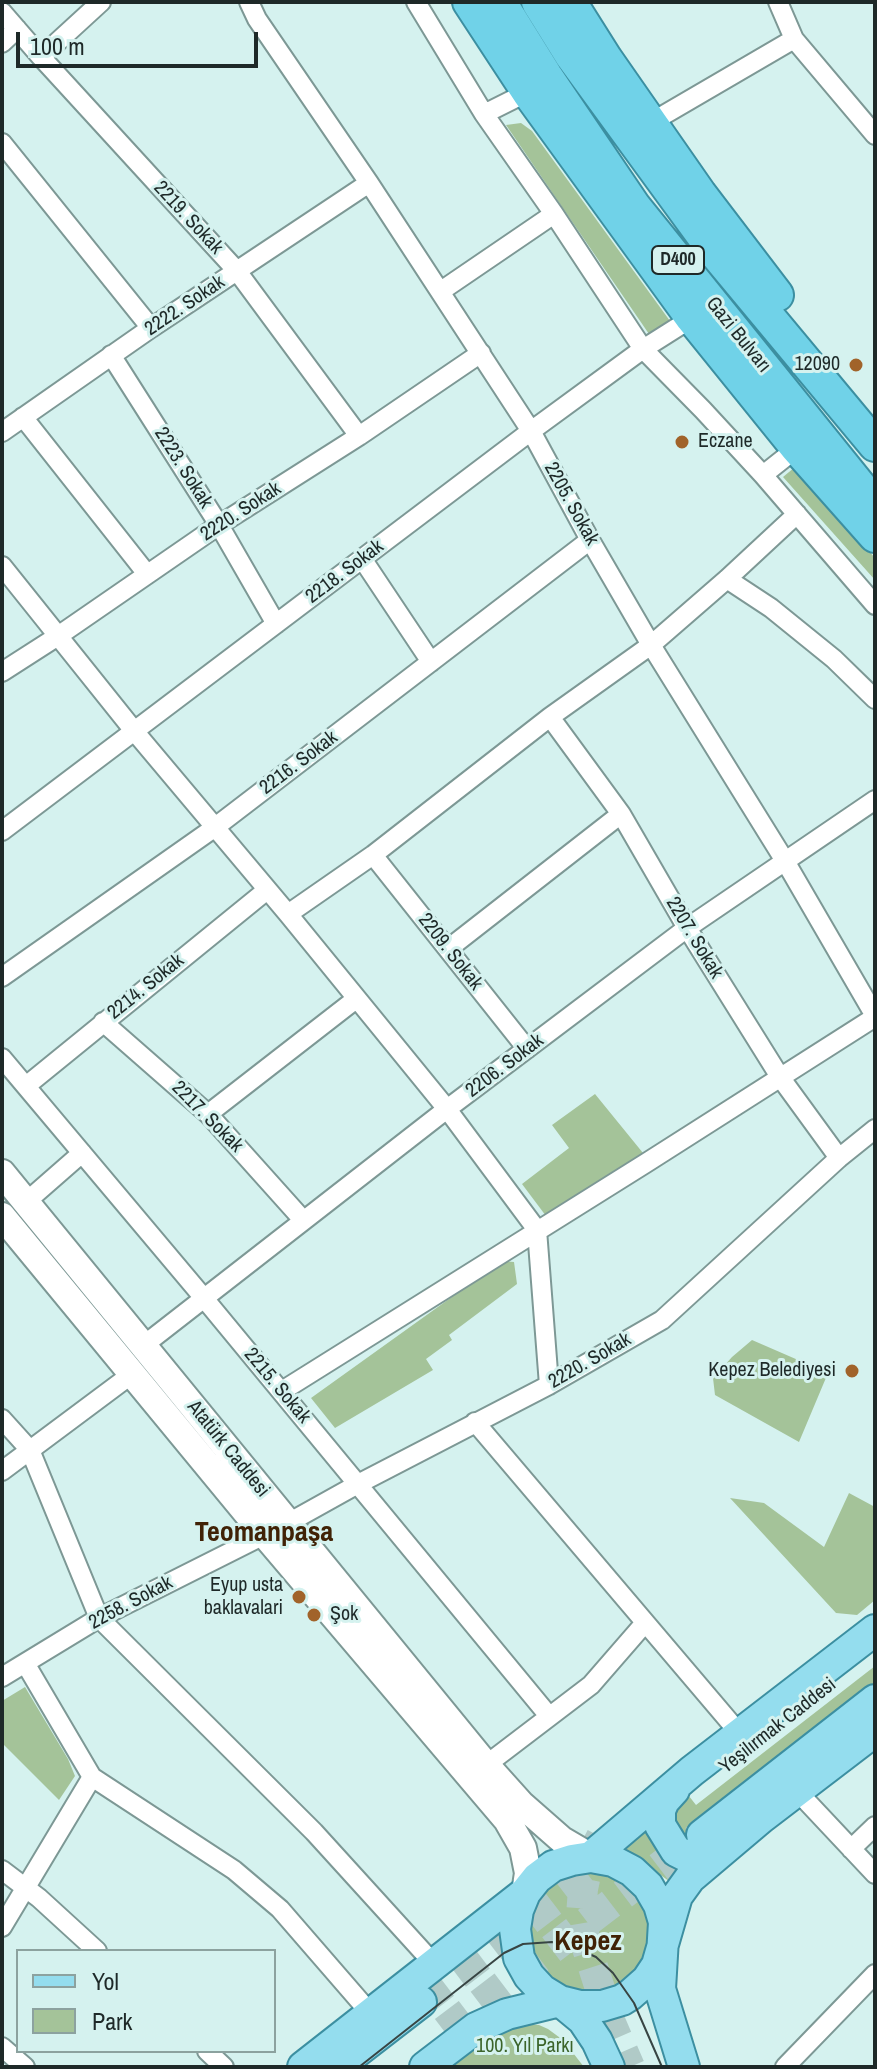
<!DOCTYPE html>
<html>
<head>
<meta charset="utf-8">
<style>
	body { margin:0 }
	#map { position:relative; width:877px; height:2069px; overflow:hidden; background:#d5f2ef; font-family:"Archivo Narrow",sans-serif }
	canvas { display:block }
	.frame { position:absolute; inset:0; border:4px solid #1e2928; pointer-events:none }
	.legend { position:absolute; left:16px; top:1949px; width:260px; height:104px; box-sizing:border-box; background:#d5f2ef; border:2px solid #8ca29f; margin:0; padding:10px 14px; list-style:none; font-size:24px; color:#1e2928 }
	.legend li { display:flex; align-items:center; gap:16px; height:40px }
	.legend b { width:40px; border:2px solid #8ca29f }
	.scale { position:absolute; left:16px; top:32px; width:242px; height:36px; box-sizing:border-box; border:4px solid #1e2928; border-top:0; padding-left:10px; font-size:24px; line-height:28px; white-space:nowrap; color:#1e2928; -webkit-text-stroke:6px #d5f2ef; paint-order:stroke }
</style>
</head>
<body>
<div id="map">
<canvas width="877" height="2069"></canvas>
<div class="frame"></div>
<ul class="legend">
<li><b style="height:10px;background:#94ddee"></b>Yol</li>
<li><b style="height:22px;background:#a4c399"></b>Park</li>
</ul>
<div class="scale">100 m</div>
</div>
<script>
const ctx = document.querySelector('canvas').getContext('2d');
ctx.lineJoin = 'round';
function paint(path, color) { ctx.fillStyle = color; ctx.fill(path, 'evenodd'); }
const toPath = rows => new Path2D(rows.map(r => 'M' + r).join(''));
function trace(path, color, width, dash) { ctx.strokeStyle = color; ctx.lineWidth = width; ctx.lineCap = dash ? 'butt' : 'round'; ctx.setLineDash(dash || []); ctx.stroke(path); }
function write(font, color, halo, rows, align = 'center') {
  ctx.font = font + ' "Archivo Narrow",sans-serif'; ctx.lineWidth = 6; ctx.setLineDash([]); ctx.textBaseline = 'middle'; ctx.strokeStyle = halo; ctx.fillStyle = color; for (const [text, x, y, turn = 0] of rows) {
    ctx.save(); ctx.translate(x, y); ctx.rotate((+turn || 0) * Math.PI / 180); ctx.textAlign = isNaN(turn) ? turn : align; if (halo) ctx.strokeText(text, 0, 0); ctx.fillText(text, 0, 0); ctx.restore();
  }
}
paint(toPath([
	[521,123,532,131,670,321,649,334,506,125],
	[795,467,875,558,875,580,783,477],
	[595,1094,643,1153,546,1216,522,1184,569,1148,552,1125],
	[502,1261,514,1262,517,1284,449,1335,452,1340,426,1359,433,1370,335,1428,311,1398],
	[752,1340,828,1373,799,1442,715,1395,713,1378,732,1357],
	[849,1493,875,1507,875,1600,857,1615,836,1613,730,1498,764,1503,824,1547],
	[875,1666,875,1697,711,1847,675,1838,672,1803,685,1791,696,1805],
	[25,1687,68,1759,75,1776,59,1800,2,1743,2,1701],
	[651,1816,683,1864,673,1884,616,1843],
	'529 1931a60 60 0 1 1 120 0a60 60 0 1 1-120 0Z',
	[529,2024,539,2025,548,2029,563,2040,584,2067,445,2067,474,2045,516,2026]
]), '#a4c399');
trace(toPath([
	[601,1837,589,1860,583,1889,581,1916,586,1945,611,2023,630,2067],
	[421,2002,594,1870],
	[444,2031,697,1838]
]), '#b0cac7', 30, [30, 15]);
const minor = toPath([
	[249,2,257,19,369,183,531,431,590,540,651,645,785,861,875,1016],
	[416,2,484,114,554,214,643,349,703,410,763,475,875,605],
	[778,2,794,39,875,135],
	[2,12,41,57,237,271,359,436],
	[2,43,17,29],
	[41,57,101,2],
	[484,114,528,92],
	[650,123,794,39],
	[2,143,151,328],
	[441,291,554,214],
	[111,355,219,525,276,624],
	[23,417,147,574],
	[2,432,151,328,369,183],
	[763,475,797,448],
	[363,560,431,662],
	[2,566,135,732,288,914,447,1109,537,1230,549,1385],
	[727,579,771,608,834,659,875,699],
	[2,672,58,636,219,525,359,436,481,353],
	[550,717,621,814,687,928,780,1077,839,1158],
	[2,831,531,431,643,349,692,318],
	[373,855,527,1049],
	[288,914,373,855,550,717,651,645,727,579,797,514],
	[448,949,621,814],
	[2,977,214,828,590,540],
	[103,1022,208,1114,303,1220],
	[2,1058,203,1297,549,1716],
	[26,1086,267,890],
	[208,1114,356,999],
	[26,1202,82,1153],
	[144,1345,447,1109,687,928,875,800],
	[282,1391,646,1163,875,1017],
	[2,1419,30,1450,99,1618,314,1832,434,1964],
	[475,1422,740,1734],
	[2,1471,132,1374],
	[25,1663,92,1777,234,1870,280,1909,371,2014],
	[2,1677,99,1618,288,1523,358,1484,549,1385,662,1320,839,1158,875,1129],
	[486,1765,591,1685,644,1624],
	[797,1791,875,1874],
	[851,1849,875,1826],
	[2,1870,39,1898,97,1951],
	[2,1927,92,1777],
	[2,2047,25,2067],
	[207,2051,224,2067],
	[785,2067,875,1974]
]);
const secondary = toPath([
	[2,1173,486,1765,521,1804,562,1840,591,1857],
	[2,1216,264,1534,507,1820,523,1848,528,1873,525,1893]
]);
const primary = toPath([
	[674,1790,664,1801,660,1810,660,1825,676,1851,688,1857,701,1858,723,1850],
	[702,1835,875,1700],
	[591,1857,692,1771,875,1630],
	[525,1893,518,1910,515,1929,519,1958,529,1976,542,1990,560,2001,580,2006,602,2006,622,2000,630,1995,647,1980,657,1965,677,1896,690,1878,761,1818,875,1731],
	[560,2001,583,2020,597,2041,609,2067],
	[303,2067,525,1893,537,1878,553,1866,572,1860,591,1857,613,1861,632,1871,648,1886,659,1905,664,1922,660,1989,684,2067],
	[337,2067,421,2002],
	[425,2067,476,2028,507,2014,560,2001]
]);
const trunk = toPath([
	[469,2,528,92,692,318,797,448,875,536],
	[500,2,546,76,634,206,875,505],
	[538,2,571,55,717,255,875,445],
	[570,2,606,59,700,194,777,295]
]);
trace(minor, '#7d9895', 22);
trace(secondary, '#7d9895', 30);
trace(primary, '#3c8fa1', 34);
trace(trunk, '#3c8fa1', 36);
trace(minor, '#fff', 18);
trace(secondary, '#fff', 26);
trace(primary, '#94ddee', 30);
trace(trunk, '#70d2e8', 32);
trace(toPath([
	[359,2067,504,1953,523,1944,552,1942,569,1945,596,1957,613,1973,634,2003,662,2067]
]), '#384544', 2);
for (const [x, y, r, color] of [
	[856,365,8,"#a1632a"],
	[682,442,8,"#a1632a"],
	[852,1371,8,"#a1632a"],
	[299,1597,8,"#a1632a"],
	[314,1615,8,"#a1632a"]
]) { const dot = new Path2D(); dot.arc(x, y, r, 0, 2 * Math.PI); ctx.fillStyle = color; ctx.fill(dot); trace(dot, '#d5f2ef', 3); }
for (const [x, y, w] of [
	[678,260,52]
]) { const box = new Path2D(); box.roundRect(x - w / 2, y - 14, w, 28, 6); ctx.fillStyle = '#d5f2ef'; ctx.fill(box); trace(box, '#1e2928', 2); }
write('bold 18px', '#1e2928', null, [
	["D400",678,260]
]);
write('20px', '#1e2928', '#d5f2ef', [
	["2219. Sokak",188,218,47],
	["2222. Sokak",185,306,-34],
	["Gazi Bulvarı",738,335,51],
	["2223. Sokak",183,468,58],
	["2205. Sokak",571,504,61],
	["2220. Sokak",241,512,-33],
	["2218. Sokak",345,572,-37],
	["2216. Sokak",299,763,-37],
	["2207. Sokak",694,938,59],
	["2209. Sokak",450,952,52],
	["2214. Sokak",146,987,-39],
	["2206. Sokak",505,1066,-37],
	["2217. Sokak",207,1117,45],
	["2220. Sokak",590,1361,-30],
	["2215. Sokak",277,1386,50],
	["Atatürk Caddesi",228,1449,51],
	["2258. Sokak",131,1603,-28],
	["Yeşilırmak Caddesi",778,1726,-38]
]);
write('20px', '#1e2928', '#d5f2ef', [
	["12090",840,365],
	["Eczane",698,442,"left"],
	["Kepez Belediyesi",836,1371],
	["Eyup usta",283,1586],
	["baklavalari",283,1609],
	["Şok",330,1615,"left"]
], 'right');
write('20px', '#3b642a', '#d5f2ef', [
	["100. Yıl Parkı",525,2047]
]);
write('bold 28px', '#402206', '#d5f2ef', [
	["Teomanpaşa",264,1533],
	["Kepez",588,1942]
]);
</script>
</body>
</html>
